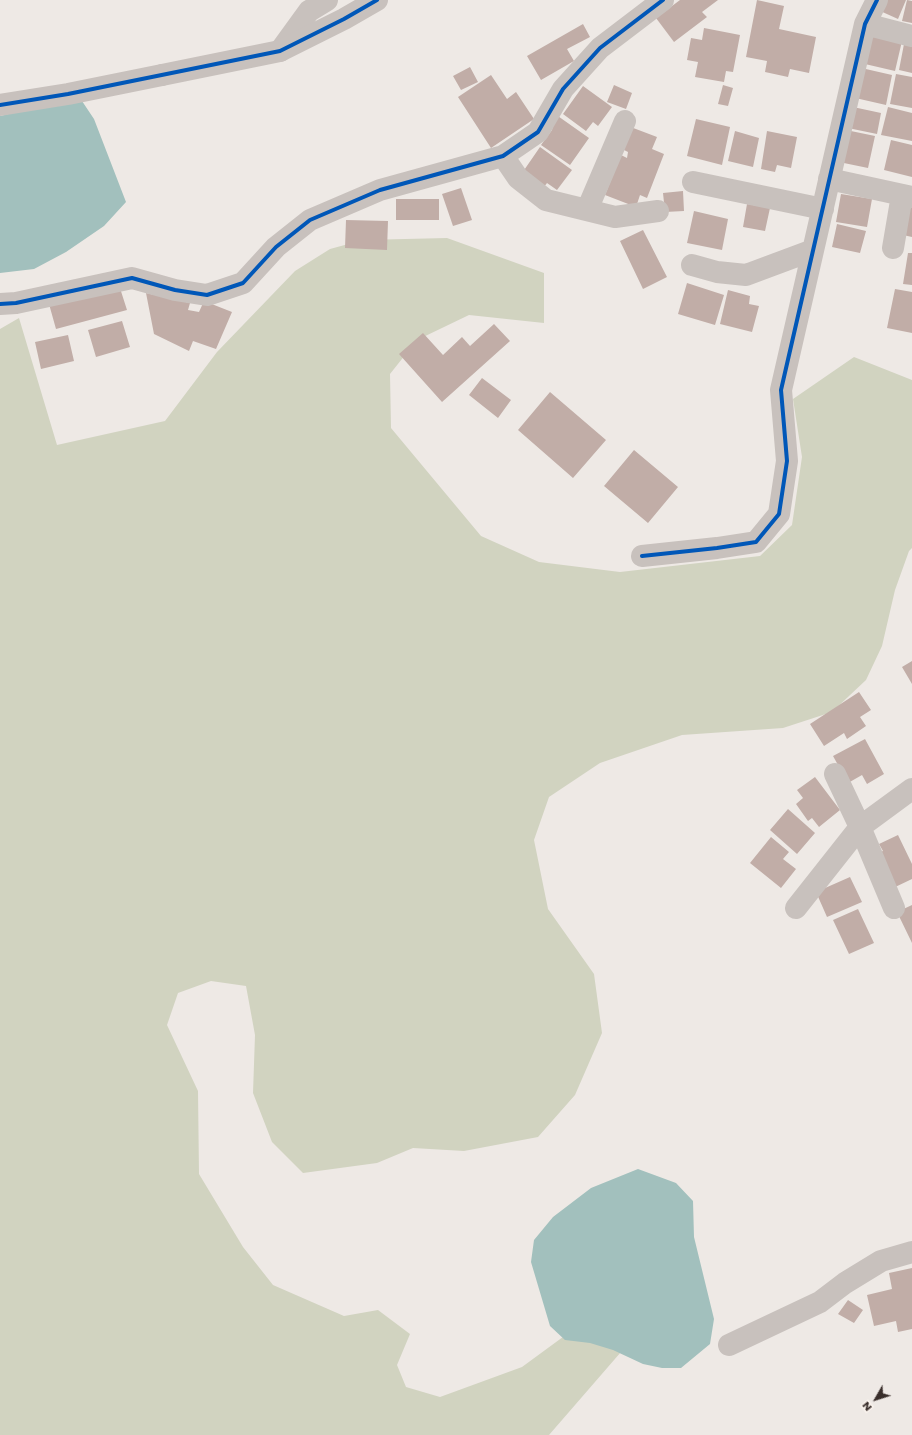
<!DOCTYPE html>
<html>
<head>
<meta charset="utf-8">
<style>
	body { margin:0 }
	#map { position:relative; width:912px; height:1435px; overflow:hidden; background:#eee9e5; font-family:Poppins,sans-serif }
	canvas { display:block }
	.north { position:absolute; left:856px; top:1379px; width:40px; height:40px; -webkit-text-stroke:3px #faf3ed; paint-order:stroke; rotate:231deg; font-size:11px; font-weight:700; line-height:16px; text-align:center; color:#392e2b }
	.north::after { content:''; display:block; margin:auto; width:14px; height:18px; background:#392e2b; clip-path:polygon(50% 0,100% 100%,50% 72%,0 100%) }
</style>
</head>
<body>
<div id="map">
<canvas width="912" height="1435"></canvas>
<div class="north">N</div>
</div>
<script>
const ctx = document.querySelector('canvas').getContext('2d');
ctx.lineJoin = 'round';
function paint(path, color) { ctx.fillStyle = color; ctx.fill(path, 'evenodd'); }
const toPath = rows => new Path2D(rows.map(r => 'M' + r).join(''));
function trace(path, color, width, dash) { ctx.strokeStyle = color; ctx.lineWidth = width; ctx.lineCap = dash ? 'butt' : 'round'; ctx.setLineDash(dash || []); ctx.stroke(path); }
paint(toPath([
	[447,238,544,273,544,323,469,315,417,340,390,374,391,428,481,536,539,562,620,572,760,556,792,525,802,457,793,399,854,357,912,380,912,548,909,551,895,590,882,646,866,680,832,712,783,728,682,735,600,763,549,797,534,840,548,909,594,974,602,1033,575,1095,538,1137,464,1151,413,1148,377,1163,303,1173,272,1142,253,1093,255,1035,246,986,211,981,178,993,167,1025,198,1091,199,1174,243,1247,273,1285,344,1316,378,1310,410,1334,397,1365,406,1387,440,1397,522,1367,582,1323,647,1322,549,1435,0,1435,0,329,19,318,57,445,165,421,217,352,295,271,330,249,363,240]
]), '#d1d3c0');
paint(toPath([
	[82,101,94,119,126,202,104,226,66,252,34,269,0,273,0,116,60,102],
	[638,1169,676,1183,693,1201,694,1237,714,1319,710,1344,681,1368,662,1368,643,1364,613,1350,590,1343,565,1340,550,1326,531,1262,534,1240,553,1217,591,1188]
]), '#a2c0bd');
paint(toPath([
	[680,0,718,0,702,12,707,17,674,42,656,18],
	[757,0,784,6,779,29,816,37,809,73,790,69,788,77,765,72,767,61,746,57],
	[882,0,906,0,898,19,878,10],
	[907,0,912,1,912,23,902,21],
	[583,24,590,37,567,49,574,61,541,80,527,56],
	[704,28,740,35,733,72,726,71,724,82,695,77,698,62,687,60,691,38,702,40],
	[872,34,902,41,895,71,865,64],
	[904,44,912,46,912,73,899,70],
	[470,67,478,82,461,90,453,76],
	[857,67,892,75,886,105,851,97],
	[896,74,912,77,912,108,890,104],
	[491,75,507,99,516,92,534,119,491,148,458,97],
	[614,85,632,93,626,109,607,102],
	[723,85,733,88,728,106,718,104],
	[583,86,612,107,598,126,593,122,586,131,563,114],
	[853,107,881,113,877,134,848,128],
	[888,107,912,113,912,141,881,135],
	[555,114,589,138,570,165,541,145,552,130],
	[696,119,730,127,722,165,687,156],
	[628,126,657,137,652,149,664,154,647,198,640,195,636,207,605,195,621,155,627,158,628,152,620,148],
	[846,130,875,136,868,168,839,162],
	[735,131,759,138,753,167,728,161],
	[767,131,797,137,791,168,777,165,775,172,761,169],
	[891,140,912,145,912,177,884,170],
	[540,147,572,170,557,190,547,183,541,191,520,176],
	[461,188,472,220,453,226,442,194],
	[683,191,684,211,665,212,663,193],
	[841,194,872,199,867,227,836,222],
	[396,199,439,199,439,220,396,220],
	[912,202,912,237,903,235],
	[747,204,770,208,765,231,743,227],
	[694,211,728,219,722,250,687,243],
	[346,220,388,221,387,250,345,248],
	[837,224,866,231,860,253,832,247],
	[643,230,667,277,643,289,620,241],
	[908,253,912,253,912,285,903,284],
	[687,283,724,295,715,325,678,314],
	[119,285,127,310,56,329,49,304],
	[895,289,912,292,912,333,887,328],
	[728,290,750,296,749,304,759,306,752,332,720,324],
	[146,293,190,303,188,310,199,312,204,301,232,312,216,349,193,341,189,351,154,334],
	[122,321,130,347,96,357,88,330],
	[494,324,510,341,442,402,399,354,423,333,443,355,462,337,470,346],
	[68,335,74,361,41,369,35,342],
	[482,378,511,400,498,418,469,395],
	[550,392,606,440,573,478,518,430],
	[634,450,678,487,648,523,604,486],
	[912,661,912,684,902,667],
	[859,692,871,710,860,717,866,726,847,739,844,733,824,746,810,724],
	[865,739,884,774,867,784,862,775,848,783,833,756],
	[815,777,840,810,819,827,812,818,808,821,796,804,803,798,797,790],
	[788,809,815,833,797,854,770,830],
	[898,835,912,864,912,879,891,889,875,854,883,851,879,844],
	[771,837,789,852,783,859,796,869,781,888,750,863],
	[850,877,862,902,827,917,816,892],
	[912,905,912,943,897,912],
	[858,909,874,943,849,954,833,920],
	[912,1268,912,1329,898,1332,896,1321,874,1326,867,1295,892,1289,889,1273],
	[848,1300,863,1310,854,1323,838,1314]
]), '#c1ada7');
trace(toPath([
	[865,24,912,36],
	[280,51,309,11,327,0],
	[0,105,68,94,162,75],
	[503,156,518,178,546,200,615,217,658,211],
	[829,179,912,197],
	[693,182,823,209],
	[587,210,625,121],
	[893,248,902,195],
	[692,265,717,272,746,275,813,250],
	[0,304,16,303,132,278,175,290,207,295,243,283,276,247,310,220,380,190,503,156,538,132,563,89,600,48,663,0],
	[642,556,717,548,756,542,779,514,787,461,781,390,865,24,877,0],
	[835,774,860,827,894,908],
	[796,908,860,827,912,789],
	[729,1345,820,1302,845,1283,881,1261,912,1252]
]), '#c8c1bd', 22);
trace(toPath([
	[162,75,280,51,344,19,377,0]
]), '#c8c1bd', 22);
trace(toPath([
	[0,105,68,94,280,51,344,19,377,0],
	[0,304,16,303,132,278,175,290,207,295,243,283,276,247,310,220,380,190,503,156,538,132,563,89,600,48,663,0],
	[642,556,717,548,756,542,779,514,787,461,781,390,865,24,877,0]
]), '#0057b8', 4);
</script>
</body>
</html>
